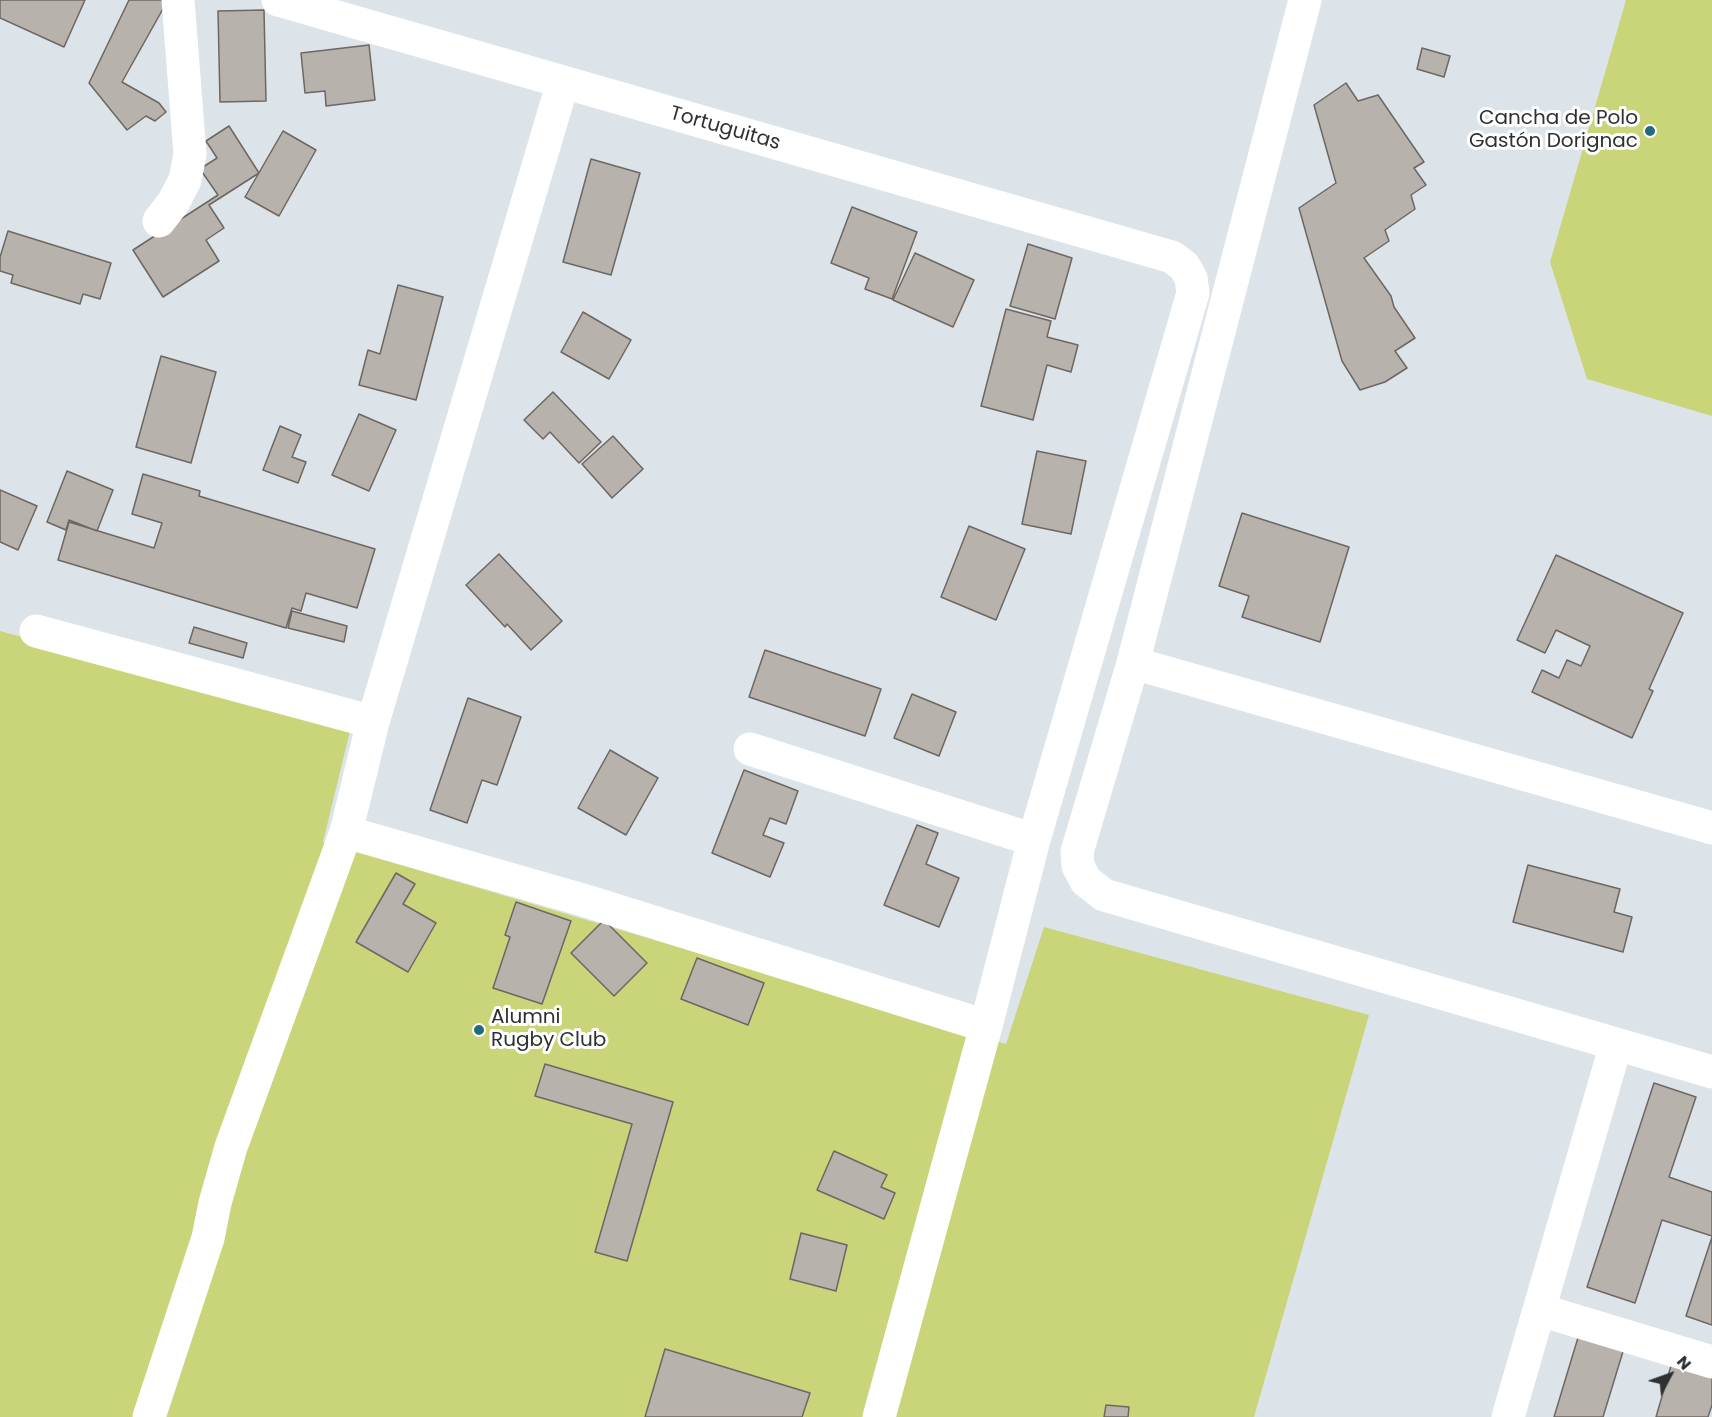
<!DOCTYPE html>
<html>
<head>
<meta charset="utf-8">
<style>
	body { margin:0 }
	#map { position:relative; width:1712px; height:1417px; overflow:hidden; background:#dde4e9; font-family:Poppins,sans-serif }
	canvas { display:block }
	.north { position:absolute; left:1640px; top:1345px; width:60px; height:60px; -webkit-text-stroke:4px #fff; paint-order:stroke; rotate:49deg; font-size:16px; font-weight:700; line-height:24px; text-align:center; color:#2e3032 }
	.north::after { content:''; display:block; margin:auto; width:21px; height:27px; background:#2e3032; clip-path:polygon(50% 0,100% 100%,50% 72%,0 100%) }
</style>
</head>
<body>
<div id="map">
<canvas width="1712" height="1417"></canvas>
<div class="north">N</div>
</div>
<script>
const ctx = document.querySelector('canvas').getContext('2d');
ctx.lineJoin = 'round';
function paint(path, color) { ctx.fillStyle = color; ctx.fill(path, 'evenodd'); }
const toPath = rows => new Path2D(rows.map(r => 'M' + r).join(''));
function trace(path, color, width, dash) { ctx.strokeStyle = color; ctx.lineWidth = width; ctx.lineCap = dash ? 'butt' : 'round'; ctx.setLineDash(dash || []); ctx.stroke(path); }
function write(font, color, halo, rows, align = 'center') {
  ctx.font = font + ' Poppins,sans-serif'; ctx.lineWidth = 6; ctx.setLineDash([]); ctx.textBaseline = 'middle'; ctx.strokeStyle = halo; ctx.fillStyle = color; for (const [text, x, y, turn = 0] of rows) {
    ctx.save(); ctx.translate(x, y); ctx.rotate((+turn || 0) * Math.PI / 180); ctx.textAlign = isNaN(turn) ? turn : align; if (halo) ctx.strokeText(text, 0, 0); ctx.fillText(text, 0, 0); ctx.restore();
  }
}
paint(toPath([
	[1626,0,1712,0,1712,416,1587,379,1550,262],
	[0,631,351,727,323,842,1006,1044,1044,927,1369,1015,1254,1417,0,1417]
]), '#cad479');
const building = toPath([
	[0,0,85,0,64,47,0,18,0,0],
	[129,0,168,0,122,82,159,103,166,112,155,121,146,116,127,130,89,83,129,0],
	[264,10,266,101,220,102,218,11,264,10],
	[369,45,375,100,326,106,325,91,305,93,301,53,369,45],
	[1422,48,1450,56,1444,77,1417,69,1422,48],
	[1346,83,1358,101,1378,95,1424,162,1414,168,1426,185,1411,195,1415,209,1385,230,1389,241,1364,258,1391,296,1394,307,1415,338,1395,351,1407,368,1385,382,1360,390,1342,361,1299,208,1336,183,1314,105,1346,83],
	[229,126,259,173,209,205,224,228,206,240,219,261,163,297,133,250,218,195,200,169,217,158,206,141,229,126],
	[283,131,316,150,279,216,245,197,283,131],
	[591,159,640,173,611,275,563,262,591,159],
	[852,207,917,232,892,299,865,289,869,278,831,263,852,207],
	[8,231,111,263,100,299,83,294,80,304,11,283,13,275,0,271,0,257,8,231],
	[1028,244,1072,258,1055,319,1010,306,1028,244],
	[915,253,974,280,953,327,893,300,915,253],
	[398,285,443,297,416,400,359,385,368,350,380,354,398,285],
	[1006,309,1051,321,1047,337,1078,345,1071,372,1047,365,1033,420,981,406,1006,309],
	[583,312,631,340,609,379,561,352,583,312],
	[161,356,216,372,191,463,136,447,161,356],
	[553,392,601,442,579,463,550,432,543,439,524,420,553,392],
	[359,414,396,430,369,491,332,475,359,414],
	[280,426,301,435,292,457,306,462,298,483,263,470,280,426],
	[613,436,643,469,612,498,582,464,613,436],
	[1037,451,1086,461,1071,534,1022,524,1037,451],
	[67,471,113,490,97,531,69,520,66,530,47,522,67,471],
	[143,474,200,491,199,496,375,549,357,608,306,593,301,611,292,608,286,628,58,560,69,522,154,548,162,523,132,514,143,474],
	[0,490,37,506,18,550,0,542,0,490],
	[1242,513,1349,547,1320,642,1242,617,1249,596,1219,586,1242,513],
	[969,526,1025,549,996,620,941,597,969,526],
	[499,554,562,621,531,650,507,624,505,627,466,585,499,554],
	[1556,555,1683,613,1649,689,1653,691,1632,738,1532,692,1542,670,1559,678,1567,660,1581,666,1590,646,1556,630,1545,653,1517,640,1556,555],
	[292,611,347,626,344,642,288,628,292,611],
	[194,627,247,643,243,658,189,643,194,627],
	[765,650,881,689,865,736,749,697,765,650],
	[912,694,956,712,939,756,894,738,912,694],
	[468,698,521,717,497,785,482,780,467,823,430,810,468,698],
	[610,750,658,778,626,835,578,808,610,750],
	[744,770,798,791,786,824,770,818,763,835,784,843,770,877,712,853,744,770],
	[917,825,938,833,926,864,959,878,939,927,884,905,917,825],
	[1528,865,1620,889,1614,912,1632,917,1623,952,1513,922,1528,865],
	[396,873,415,884,403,904,436,923,408,972,356,942,396,873],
	[516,902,571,921,542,1004,493,988,510,937,505,935,516,902],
	[604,920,647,963,614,996,571,953,604,920],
	[697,958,764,983,748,1025,681,999,697,958],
	[545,1064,673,1102,627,1261,595,1252,632,1124,535,1096,545,1064],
	[1654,1083,1696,1097,1669,1177,1712,1192,1712,1236,1662,1220,1635,1303,1587,1287,1654,1083],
	[834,1151,887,1175,881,1187,895,1193,884,1219,817,1190,834,1151],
	[801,1233,847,1245,836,1291,790,1279,801,1233],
	[1712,1237,1712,1325,1686,1316,1712,1237],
	[1580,1331,1625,1345,1603,1417,1554,1417,1580,1331],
	[665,1349,810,1393,802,1417,645,1417,665,1349],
	[1673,1359,1712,1371,1712,1405,1708,1417,1656,1417,1673,1359],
	[1106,1405,1129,1407,1128,1417,1104,1417,1106,1405]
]);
paint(building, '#b8b2ad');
trace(building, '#6d6763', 1.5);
trace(toPath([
	[278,0,1172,257,1184,266,1191,278,1193,293,1034,840,986,1026],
	[1305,0,1133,663,1077,852,1078,866,1086,881,1104,895,1712,1072],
	[563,82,373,722,346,832,583,900,986,1026,879,1417],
	[159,221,173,203,185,180,190,154,178,0],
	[36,631,373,722],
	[1133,663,1712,828],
	[750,749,1034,840],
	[1540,1310,1712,1362],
	[149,1417,208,1238,215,1203,231,1147,346,832],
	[1508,1417,1616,1044]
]), '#fff', 33);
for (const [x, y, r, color] of [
	[1650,131,6,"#236c77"],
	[479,1030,6,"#236c77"]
]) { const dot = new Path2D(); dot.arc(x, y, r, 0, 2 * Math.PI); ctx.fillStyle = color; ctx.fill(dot); trace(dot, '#fff', 2); }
write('20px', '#2e3032', '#fff', [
	["Cancha de Polo",1638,119],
	["Gastón Dorignac",1638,142],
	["Alumni",491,1018,"left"],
	["Rugby Club",491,1041,"left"]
], 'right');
write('20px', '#2e3032', '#fff', [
	["Tortuguitas",725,129,16]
]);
</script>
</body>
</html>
